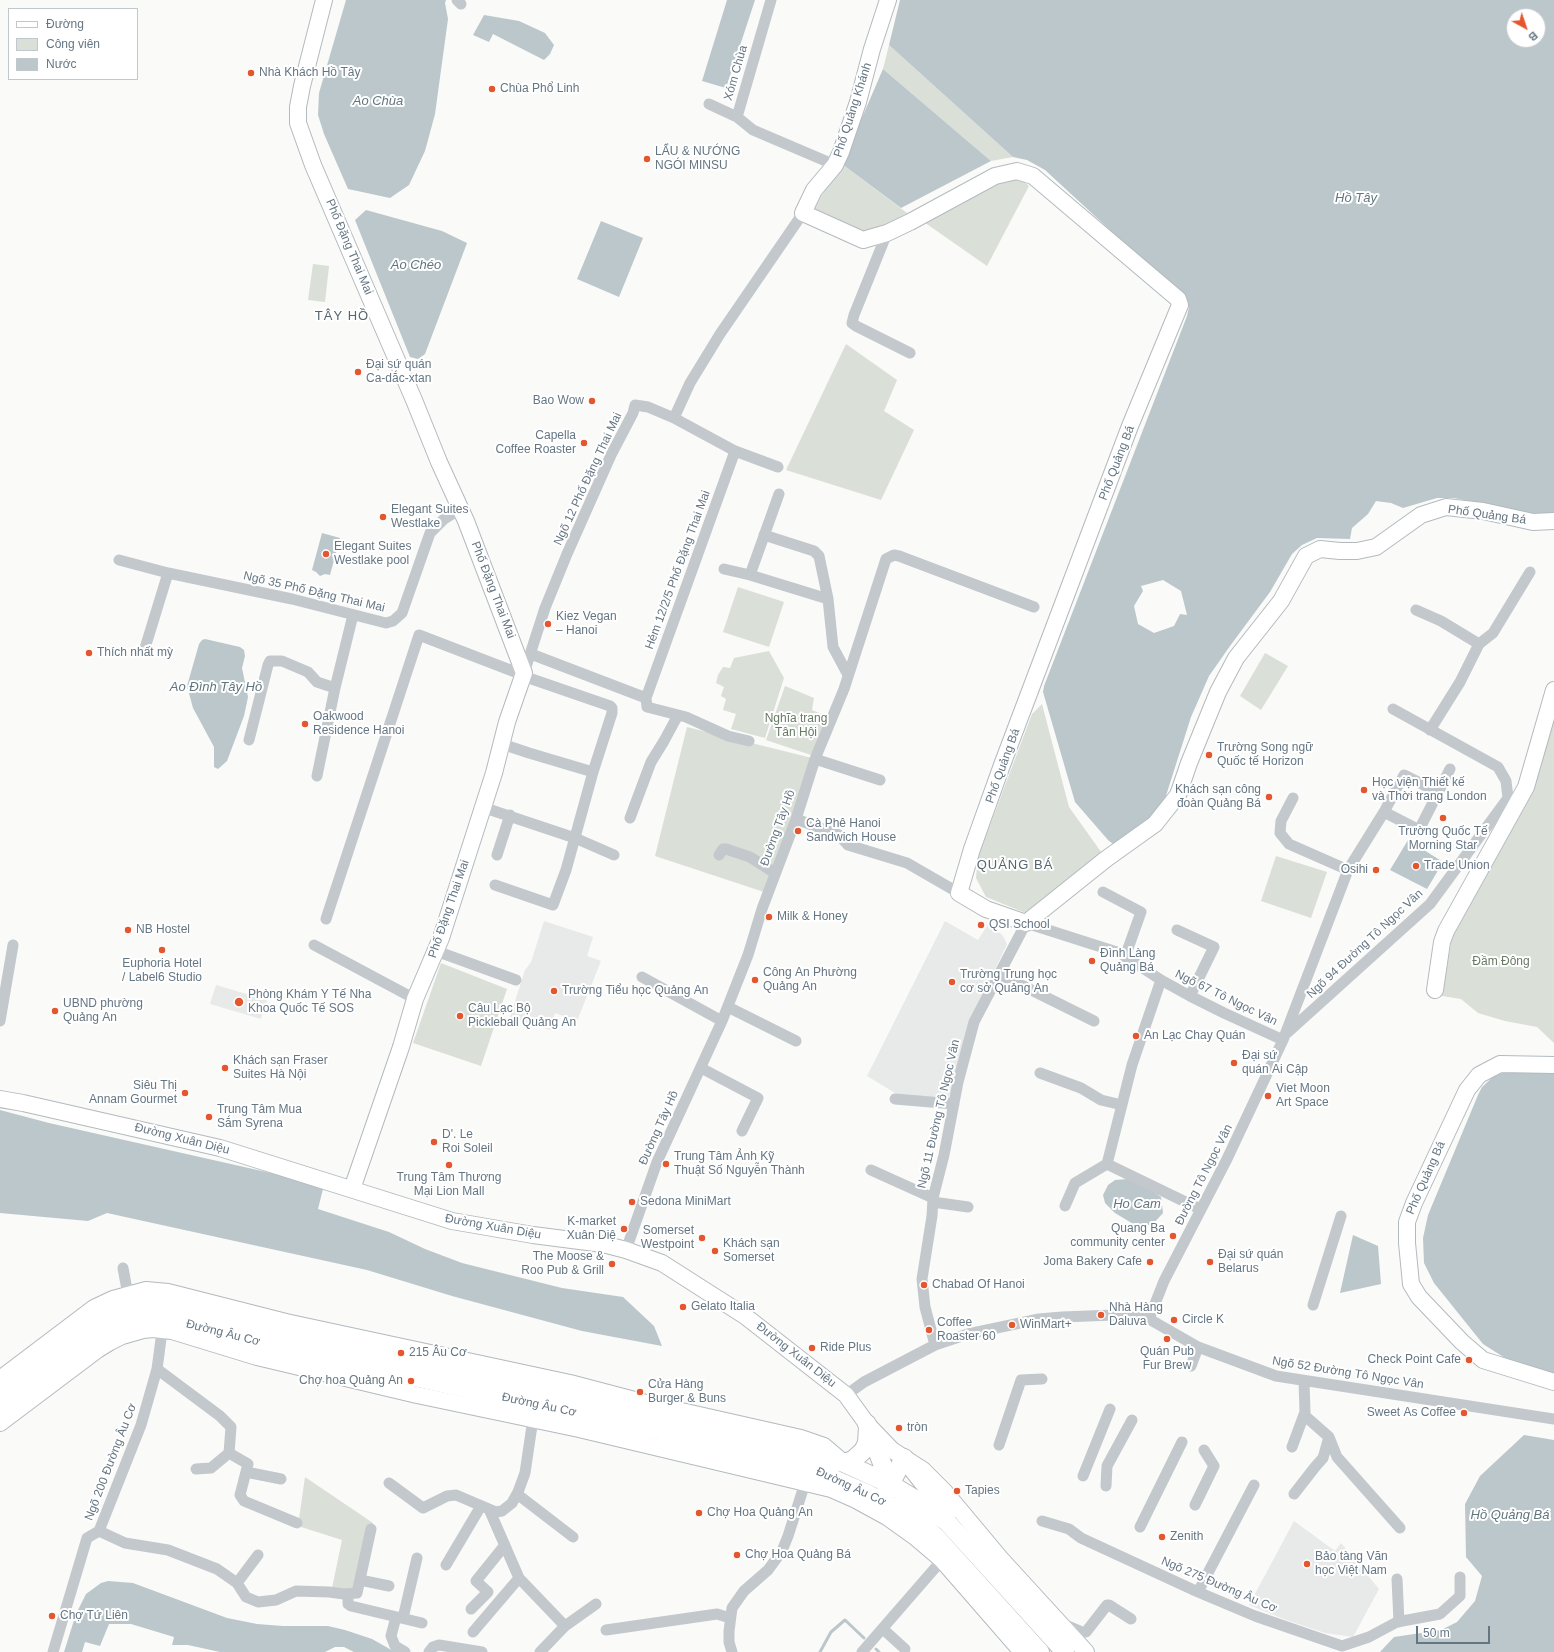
<!DOCTYPE html>
<html>
<head>
<meta charset="utf-8">
<style>
	body { margin:0 }
	#map { position:relative; width:1554px; height:1652px; overflow:hidden; background:#fafaf8; font-family:Arial,sans-serif }
	canvas { display:block }
	.legend { position:absolute; left:8px; top:8px; width:130px; height:72px; box-sizing:border-box; background:#fff; border:1px solid #c1c8cd; margin:0; padding:5px 7px; list-style:none; font-size:12px; color:#657683 }
	.legend li { display:flex; align-items:center; gap:8px; height:20px }
	.legend b { width:20px; border:1px solid #c1c8cd }
	.north { position:absolute; left:1506px; top:8px; width:40px; height:40px; box-sizing:border-box; background:#fff; border:1px solid #c1c8cd; border-radius:50%; rotate:140deg; font-size:11px; font-weight:700; line-height:16px; text-align:center; color:#657683 }
	.north::after { content:''; display:block; margin:auto; width:14px; height:18px; background:#e4572e; clip-path:polygon(50% 0,100% 100%,50% 72%,0 100%) }
	.scale { position:absolute; left:1416px; top:1626px; width:74px; height:18px; box-sizing:border-box; border:2px solid #657683; border-top:0; padding-left:5px; font-size:12px; line-height:14px; white-space:nowrap; color:#657683; -webkit-text-stroke:3px #fff; paint-order:stroke }
</style>
</head>
<body>
<div id="map">
<canvas width="1554" height="1652"></canvas>
<ul class="legend">
<li><b style="height:5px;background:#fff"></b>Đường</li>
<li><b style="height:11px;background:#dadfd7"></b>Công viên</li>
<li><b style="height:11px;background:#bbc7cb"></b>Nước</li>
</ul>
<div class="north">B</div>
<div class="scale">50 m</div>
</div>
<script>
const ctx = document.querySelector('canvas').getContext('2d');
ctx.lineJoin = 'round';
function paint(path, color) { ctx.fillStyle = color; ctx.fill(path, 'evenodd'); }
const toPath = rows => new Path2D(rows.map(r => 'M' + r).join(''));
function trace(path, color, width, dash) { ctx.strokeStyle = color; ctx.lineWidth = width; ctx.lineCap = dash ? 'butt' : 'round'; ctx.setLineDash(dash || []); ctx.stroke(path); }
function write(font, color, halo, rows, align = 'center') {
  ctx.font = font + ' Arial,sans-serif'; ctx.lineWidth = 4; ctx.setLineDash([]); ctx.textBaseline = 'middle'; ctx.strokeStyle = halo; ctx.fillStyle = color; for (const [text, x, y, turn = 0] of rows) {
    ctx.save(); ctx.translate(x, y); ctx.rotate((+turn || 0) * Math.PI / 180); ctx.textAlign = isNaN(turn) ? turn : align; if (halo) ctx.strokeText(text, 0, 0); ctx.fillText(text, 0, 0); ctx.restore();
  }
}
paint(toPath([
	[544,921,593,937,587,956,601,961,577,1021,555,1013,550,1030,510,1017,525,970,531,962],
	[945,921,978,940,989,923,1003,936,1007,944,971,1020,948,1100,900,1096,867,1076],
	[216,985,267,1000,261,1019,210,1004],
	[1294,1521,1335,1551,1341,1543,1379,1589,1353,1637,1325,1633,1286,1620,1249,1605]
]), '#e8e9e9');
paint(toPath([
	[889,45,1013,157,991,161,883,69],
	[842,164,911,216,862,232,813,212,822,195],
	[1003,180,1022,180,1029,186,987,266,921,220],
	[313,264,329,266,325,302,308,300],
	[846,344,897,380,884,411,914,430,881,500,786,470],
	[738,587,784,602,769,647,723,632],
	[769,651,784,678,765,738,731,729,736,714,723,710,726,699,721,696,724,687,716,683,718,675,723,667,730,668,734,658],
	[1265,653,1288,666,1261,710,1240,696],
	[785,686,814,698,812,710,829,717,814,756,766,740],
	[1042,704,1069,807,1104,856,1028,914,986,897,976,878,978,857,1032,714],
	[1554,719,1554,1043,1537,1027,1505,1021,1478,1013,1461,999,1442,996,1452,937,1534,787],
	[687,727,812,758,764,892,655,856],
	[1276,856,1327,872,1311,918,1261,901],
	[441,963,507,989,481,1066,413,1043],
	[305,1477,373,1523,359,1592,332,1588,342,1540,298,1526]
]), '#dadfd7');
paint(toPath([
	[346,0,446,0,445,3,448,19,435,114,425,151,409,185,390,198,348,189,324,134,318,115,319,93],
	[727,0,755,0,726,88,702,81],
	[900,0,1554,0,1554,513,1533,514,1454,498,1437,498,1403,508,1391,503,1376,501,1368,514,1352,528,1350,539,1317,538,1302,545,1292,554,1270,592,1230,646,1209,676,1191,717,1164,802,1149,819,1117,843,1113,844,1108,840,1075,802,1043,692,1044,686,1187,316,1189,307,1187,301,1045,170,1027,160,1013,157,889,45],
	[1514,16,1538,16,1538,40,1514,40],
	[484,15,519,21,545,33,554,45,550,54,544,60,493,34,489,42,473,35],
	[883,69,991,161,901,208,842,164],
	[366,210,442,231,467,243,425,354,418,359,410,357,355,220],
	[601,221,643,238,619,297,577,279],
	[322,533,340,538,330,575,325,574,320,576,316,572,312,570],
	[205,639,240,647,244,650,245,656,242,668,248,697,244,716,227,761,218,769,214,767,214,747,193,708,187,686,199,644,202,640],
	[1408,840,1443,862,1427,889,1390,870],
	[1507,1071,1554,1072,1554,1375,1533,1373,1505,1358,1483,1344,1434,1283,1424,1263,1423,1238,1428,1215,1478,1095,1482,1087,1493,1077],
	[0,1110,49,1123,324,1185,318,1209,389,1232,425,1249,462,1263,562,1288,623,1297,654,1326,662,1346,582,1331,452,1296,367,1270,107,1213,88,1221,0,1213],
	[1128,1179,1149,1189,1161,1197,1163,1213,1152,1225,1135,1225,1115,1213,1105,1203,1103,1195,1108,1185,1115,1180],
	[1353,1235,1378,1246,1381,1284,1340,1293],
	[1524,1435,1554,1440,1554,1652,1380,1652,1394,1637,1441,1630,1457,1622,1475,1601,1482,1576,1466,1557,1465,1504,1480,1476],
	[108,1581,133,1583,227,1618,257,1624,283,1626,328,1626,345,1630,372,1639,395,1652,354,1652,344,1647,335,1647,325,1652,220,1652,188,1645,172,1645,174,1637,131,1624,109,1624,100,1646,85,1642,82,1652,64,1652,76,1614,86,1594,101,1583]
]), '#bbc7cb');
paint(toPath([
	[1163,580,1181,591,1187,615,1180,614,1174,626,1154,633,1138,624,1134,606,1143,591,1141,586]
]), '#fafaf8');
trace(toPath([
	[876,1649,879,1652],
	[820,1652,831,1632,845,1620,864,1638]
]), '#bbc7cb', 3);
const secondary = toPath([
	[324,0,302,86,298,107,298,123,313,165,414,400,439,462,466,521,524,673,507,722,494,773,441,938,415,999,401,1047,352,1189],
	[888,0,872,49,858,102,841,152,835,165,814,190,803,213,863,240,887,233,910,222,995,176,1017,171,1033,176,1178,299,1180,305,1130,426,1002,765,972,849,959,893,986,909,1026,923,1106,859,1155,824,1178,795,1189,763,1218,692,1236,658,1281,601,1306,556,1320,549,1340,551,1357,551,1376,547,1421,515,1446,507,1483,511,1533,522,1554,521],
	[1435,990,1442,942,1446,931,1526,787,1554,690],
	[1554,1065,1500,1064,1479,1075,1467,1090,1414,1203,1407,1222,1407,1243,1411,1284,1419,1297,1462,1342,1483,1360,1554,1382],
	[0,1099,23,1103,220,1148,452,1221,533,1235,603,1244,626,1250,662,1263,745,1316,846,1395,867,1424,892,1450,923,1470,944,1491,1000,1558,1086,1652],
	[0,1379,94,1308,113,1299,146,1290,168,1292,286,1322,570,1383,646,1403,801,1438,824,1446,844,1463],
	[0,1423,97,1350,110,1342,122,1336,143,1330,153,1329,172,1331,257,1357,417,1395,579,1429,831,1489,856,1500,887,1517,915,1537,942,1560,1022,1652]
]);
const primary = toPath([
	[0,1394,101,1321,126,1310,136,1307,162,1307,621,1408,753,1439,844,1463,890,1484,923,1504,947,1522,1065,1652],
	[0,1412,104,1333,116,1326,128,1322,151,1319,180,1323,314,1355,655,1430,811,1469,868,1494,911,1516,936,1537,1040,1652],
	[867,1424,890,1484],
	[844,1463,853,1460,863,1451,867,1443,868,1427],
	[885,1494,904,1458,941,1505,947,1521]
]);
trace(secondary, '#b3babf', 18);
trace(primary, '#b5babe', 20);
trace(toPath([
	[457,0,461,4],
	[709,104,737,117,753,130,835,165],
	[737,117,771,0],
	[887,233,854,315,852,323,856,326,910,353],
	[674,418,735,451,778,467],
	[779,494,750,575,828,599],
	[764,535,814,551,819,556,828,599,833,647,848,675],
	[119,560,168,573,292,599,386,623,393,621,402,613,430,533,444,519,460,509],
	[724,569,750,575],
	[1416,610,1441,621,1479,644,1460,682,1430,730],
	[1479,644,1493,633,1530,572],
	[145,648,168,573],
	[531,654,646,698,647,707,686,717,728,736,749,741],
	[524,673,545,608,567,554,611,455,633,413,635,405,648,407,674,418,690,383,720,334,803,213],
	[646,698,735,451],
	[249,740,268,665,270,661,282,661,308,672,317,682,335,688],
	[502,744,529,753,593,772],
	[815,759,880,780],
	[317,776,335,688,353,615],
	[1293,798,1281,821,1280,833,1289,844,1348,870],
	[482,807,575,838,614,855],
	[1384,812,1419,830,1450,769],
	[630,818,651,762,664,741,678,715],
	[796,819,839,835,848,845,907,863,959,893],
	[497,855,510,815],
	[719,855,723,849,726,849,750,857,775,873],
	[495,885,553,905,566,870,593,772,612,713,612,708,610,706,523,676],
	[1103,892,1141,912,1125,957],
	[326,919,419,635,523,675],
	[1177,930,1214,947,1190,996],
	[314,945,415,999],
	[436,951,516,980],
	[999,974,1094,1021],
	[642,977,722,1021],
	[728,1007,796,1041],
	[0,1021,13,945],
	[1287,1033,1430,904,1508,798,1506,781,1498,767,1393,709],
	[701,1068,758,1098,742,1131],
	[1040,1073,1081,1088,1101,1100,1122,1105],
	[895,1099,954,1104],
	[1107,1164,1132,1065,1161,980],
	[871,1170,933,1198],
	[933,1202,968,1207],
	[1065,1206,1075,1183,1107,1164,1200,1209],
	[626,1250,657,1162,722,1021,748,955,762,909,796,819,815,759,844,689,886,559,894,555,899,556,1034,607],
	[123,1268,128,1295],
	[1313,1305,1341,1216],
	[1149,1319,1164,1281,1227,1159,1283,1040,1348,870,1384,812,1404,775,1438,792],
	[935,1345,925,1307,922,1279,932,1216,933,1198,944,1155,958,1082,974,1022,1026,923,1120,953,1161,980,1190,996,1224,1013,1283,1040],
	[1191,1366,1198,1347],
	[157,1369,220,1416,231,1427,229,1453,211,1468,196,1469],
	[846,1395,864,1382,935,1345,968,1334,1039,1319,1062,1317,1114,1315,1149,1319,1198,1347,1276,1376,1554,1419],
	[1304,1415,1329,1437,1337,1457,1400,1528],
	[999,1445,1021,1380,1042,1379],
	[1292,1447,1305,1412,1304,1381],
	[229,1453,248,1464,240,1495,244,1501,297,1523],
	[246,1472,281,1479],
	[1083,1476,1110,1409],
	[389,1483,423,1508,447,1496,456,1495,496,1512,502,1511,512,1503,518,1492,525,1473,534,1412],
	[1106,1486,1107,1466,1132,1420],
	[517,1494,573,1537],
	[1294,1494,1315,1467,1323,1458,1329,1437],
	[1195,1505,1214,1466,1204,1450],
	[489,1509,519,1578,565,1626],
	[1042,1521,1069,1529,1081,1538,1198,1592,1255,1616,1342,1646],
	[1140,1527,1182,1442],
	[99,1531,125,1543,168,1550,217,1569,237,1583,246,1597,258,1602,276,1600,296,1591,329,1592,344,1594,348,1597,348,1604,351,1606,422,1623],
	[446,1565,481,1506],
	[1397,1579,1399,1622],
	[360,1580,389,1586],
	[237,1583,258,1555],
	[1198,1592,1254,1485],
	[344,1594,357,1593,371,1529],
	[471,1609,488,1592,476,1581,505,1545],
	[396,1617,391,1636,395,1646,405,1652],
	[403,1618,417,1558],
	[1061,1623,1082,1632,1086,1632,1107,1605,1109,1605,1131,1619],
	[883,1629,905,1649],
	[606,1630,717,1614,730,1618],
	[473,1632,519,1578],
	[1342,1646,1369,1637,1397,1622,1440,1614,1460,1596,1460,1577],
	[53,1652,87,1538,99,1531,141,1425,157,1369,163,1324],
	[429,1652,433,1647,439,1645,482,1652],
	[540,1652,565,1626,596,1604],
	[732,1652,729,1642,729,1631,732,1608,744,1591,768,1570,782,1551,788,1536,807,1477],
	[862,1652,942,1560]
]), '#c3c8cc', 11);
trace(secondary, '#fff', 16);
trace(primary, '#fff', 18);
for (const [x, y, r, color] of [
	[251,73,4,"#e4572e"],
	[492,89,4,"#e4572e"],
	[647,159,4,"#e4572e"],
	[358,372,4,"#e4572e"],
	[592,401,4,"#e4572e"],
	[584,443,4,"#e4572e"],
	[383,517,4,"#e4572e"],
	[326,554,4,"#e4572e"],
	[548,624,4,"#e4572e"],
	[89,653,4,"#e4572e"],
	[305,724,4,"#e4572e"],
	[1209,755,4,"#e4572e"],
	[1364,790,4,"#e4572e"],
	[1269,797,4,"#e4572e"],
	[1443,818,4,"#e4572e"],
	[798,831,4,"#e4572e"],
	[1416,866,4,"#e4572e"],
	[1376,870,4,"#e4572e"],
	[769,917,4,"#e4572e"],
	[981,925,4,"#e4572e"],
	[128,930,4,"#e4572e"],
	[162,950,4,"#e4572e"],
	[1092,961,4,"#e4572e"],
	[755,980,4,"#e4572e"],
	[952,982,4,"#e4572e"],
	[554,991,4,"#e4572e"],
	[239,1002,5,"#e4572e"],
	[55,1011,4,"#e4572e"],
	[460,1016,4,"#e4572e"],
	[1136,1036,4,"#e4572e"],
	[1234,1063,4,"#e4572e"],
	[225,1068,4,"#e4572e"],
	[185,1093,4,"#e4572e"],
	[1268,1096,4,"#e4572e"],
	[209,1117,4,"#e4572e"],
	[434,1142,4,"#e4572e"],
	[666,1164,4,"#e4572e"],
	[449,1165,4,"#e4572e"],
	[632,1202,4,"#e4572e"],
	[624,1229,4,"#e4572e"],
	[1173,1236,4,"#e4572e"],
	[702,1238,4,"#e4572e"],
	[715,1251,4,"#e4572e"],
	[1150,1262,4,"#e4572e"],
	[1210,1262,4,"#e4572e"],
	[612,1264,4,"#e4572e"],
	[924,1285,4,"#e4572e"],
	[683,1307,4,"#e4572e"],
	[1101,1315,4,"#e4572e"],
	[1174,1320,4,"#e4572e"],
	[1012,1325,4,"#e4572e"],
	[929,1330,4,"#e4572e"],
	[1167,1339,4,"#e4572e"],
	[812,1348,4,"#e4572e"],
	[401,1353,4,"#e4572e"],
	[1469,1360,4,"#e4572e"],
	[411,1381,4,"#e4572e"],
	[640,1392,4,"#e4572e"],
	[1464,1413,4,"#e4572e"],
	[899,1428,4,"#e4572e"],
	[957,1491,4,"#e4572e"],
	[699,1513,4,"#e4572e"],
	[1162,1537,4,"#e4572e"],
	[737,1555,4,"#e4572e"],
	[1307,1564,4,"#e4572e"],
	[52,1616,4,"#e4572e"]
]) { const dot = new Path2D(); dot.arc(x, y, r, 0, 2 * Math.PI); ctx.fillStyle = color; ctx.fill(dot); trace(dot, '#fff', 1.5); }
write('12px', '#657683', '#fff', [
	["Nhà Khách Hồ Tây",259,73],
	["Chùa Phổ Linh",500,89],
	["LẨU & NƯỚNG",655,152],
	["NGÓI MINSU",655,166],
	["Đại sứ quán",366,365],
	["Ca-dắc-xtan",366,379],
	["Bao Wow",584,401,"right"],
	["Capella",576,436,"right"],
	["Coffee Roaster",576,450,"right"],
	["Elegant Suites",391,510],
	["Westlake",391,524],
	["Elegant Suites",334,547],
	["Westlake pool",334,561],
	["Kiez Vegan",556,617],
	["– Hanoi",556,631],
	["Thích nhất mỳ",97,653],
	["Oakwood",313,717],
	["Residence Hanoi",313,731],
	["Trường Song ngữ",1217,748],
	["Quốc tế Horizon",1217,762],
	["Học viện Thiết kế",1372,783],
	["và Thời trang London",1372,797],
	["Khách sạn công",1261,790,"right"],
	["đoàn Quảng Bá",1261,804,"right"],
	["Cà Phê Hanoi",806,824],
	["Sandwich House",806,838],
	["Trường Quốc Tế",1443,832,"center"],
	["Morning Star",1443,846,"center"],
	["Trade Union",1424,866],
	["Osihi",1368,870,"right"],
	["Milk & Honey",777,917],
	["QSI School",989,925],
	["NB Hostel",136,930],
	["Đình Làng",1100,954],
	["Quảng Bá",1100,968],
	["Euphoria Hotel",162,964,"center"],
	["/ Label6 Studio",162,978,"center"],
	["Công An Phường",763,973],
	["Quảng An",763,987],
	["Trường Trung học",960,975],
	["cơ sở Quảng An",960,989],
	["Trường Tiểu học Quảng An",562,991],
	["Phòng Khám Y Tế Nha",248,995],
	["Khoa Quốc Tế SOS",248,1009],
	["UBND phường",63,1004],
	["Quảng An",63,1018],
	["Câu Lạc Bộ",468,1009],
	["Pickleball Quảng An",468,1023],
	["An Lạc Chay Quán",1144,1036],
	["Đại sứ",1242,1056],
	["quán Ai Cập",1242,1070],
	["Khách sạn Fraser",233,1061],
	["Suites Hà Nội",233,1075],
	["Siêu Thị",177,1086,"right"],
	["Annam Gourmet",177,1100,"right"],
	["Viet Moon",1276,1089],
	["Art Space",1276,1103],
	["Trung Tâm Mua",217,1110],
	["Sắm Syrena",217,1124],
	["D'. Le",442,1135],
	["Roi Soleil",442,1149],
	["Trung Tâm Ảnh Kỹ",674,1157],
	["Thuật Số Nguyễn Thành",674,1171],
	["Trung Tâm Thương",449,1178,"center"],
	["Mại Lion Mall",449,1192,"center"],
	["Sedona MiniMart",640,1202],
	["K-market",616,1222,"right"],
	["Xuân Diệ",616,1236,"right"],
	["Quang Ba",1165,1229,"right"],
	["community center",1165,1243,"right"],
	["Somerset",694,1231,"right"],
	["Westpoint",694,1245,"right"],
	["Khách sạn",723,1244],
	["Somerset",723,1258],
	["Đại sứ quán",1218,1255],
	["Belarus",1218,1269],
	["The Moose &",604,1257,"right"],
	["Roo Pub & Grill",604,1271,"right"],
	["Joma Bakery Cafe",1142,1262,"right"],
	["Chabad Of Hanoi",932,1285],
	["Gelato Italia",691,1307],
	["Nhà Hàng",1109,1308],
	["Daluva",1109,1322],
	["Circle K",1182,1320],
	["Coffee",937,1323],
	["Roaster 60",937,1337],
	["WinMart+",1020,1325],
	["Ride Plus",820,1348],
	["Quán Pub",1167,1352,"center"],
	["Fur Brew",1167,1366,"center"],
	["215 Âu Cơ",409,1353],
	["Check Point Cafe",1461,1360,"right"],
	["Chợ hoa Quảng An",403,1381,"right"],
	["Cửa Hàng",648,1385],
	["Burger & Buns",648,1399],
	["Sweet As Coffee",1456,1413,"right"],
	["tròn",907,1428],
	["Tapies",965,1491],
	["Chợ Hoa Quảng An",707,1513],
	["Zenith",1170,1537],
	["Chợ Hoa Quảng Bá",745,1555],
	["Bảo tàng Văn",1315,1557],
	["học Việt Nam",1315,1571],
	["Chợ Tứ Liên",60,1616]
], 'left');
write('12px', '#657683', '#fff', [
	["Xóm Chùa",736,73,-74],
	["Phố Quảng Khánh",853,110,-72],
	["Phố Đặng Thai Mai",349,247,67],
	["Phố Quảng Bá",1117,463,-69],
	["Ngõ 12 Phố Đặng Thai Mai",588,479,-65],
	["Phố Quảng Bá",1487,515,8],
	["Hẻm 12/2/5 Phố Đặng Thai Mai",678,570,-70],
	["Phố Đặng Thai Mai",493,590,69],
	["Ngõ 35 Phố Đặng Thai Mai",314,592,13],
	["Phố Quảng Bá",1003,766,-70],
	["Đường Tây Hồ",778,828,-70],
	["Phố Đặng Thai Mai",449,909,-71],
	["Ngõ 94 Đường Tô Ngọc Vân",1365,944,-43],
	["Ngõ 67 Tô Ngọc Vân",1226,998,26],
	["Ngõ 11 Đường Tô Ngọc Vân",939,1114,-77],
	["Đường Tây Hồ",659,1128,-66],
	["Đường Xuân Diệu",182,1139,14],
	["Đường Tô Ngọc Vân",1204,1175,-63],
	["Phố Quảng Bá",1426,1178,-66],
	["Đường Xuân Diệu",493,1227,10],
	["Đường Âu Cơ",223,1333,14],
	["Đường Xuân Diệu",796,1355,38],
	["Ngõ 52 Đường Tô Ngọc Vân",1348,1373,9],
	["Đường Âu Cơ",539,1405,12],
	["Ngõ 200 Đường Âu Cơ",111,1462,-69],
	["Đường Âu Cơ",851,1487,25],
	["Ngõ 275 Đường Âu Cơ",1219,1585,23]
]);
write('12px', '#687a64', '#fff', [
	["Nghĩa trang",796,719],
	["Tân Hội",796,733],
	["Đầm Đông",1501,962]
]);
write('italic 13px', '#60757c', '#fff', [
	["Ao Chùa",378,101],
	["Hồ Tây",1356,198],
	["Ao Chéo",416,265],
	["Ao Đình Tây Hồ",216,687],
	["Ho Cam",1137,1204],
	["Hồ Quảng Bá",1510,1515]
]);
ctx.letterSpacing = '1px';
write('13px', '#57646e', '#fff', [
	["TÂY HỒ",342,316],
	["QUẢNG BÁ",1015,865]
]);
ctx.letterSpacing = '0px';
</script>
</body>
</html>
